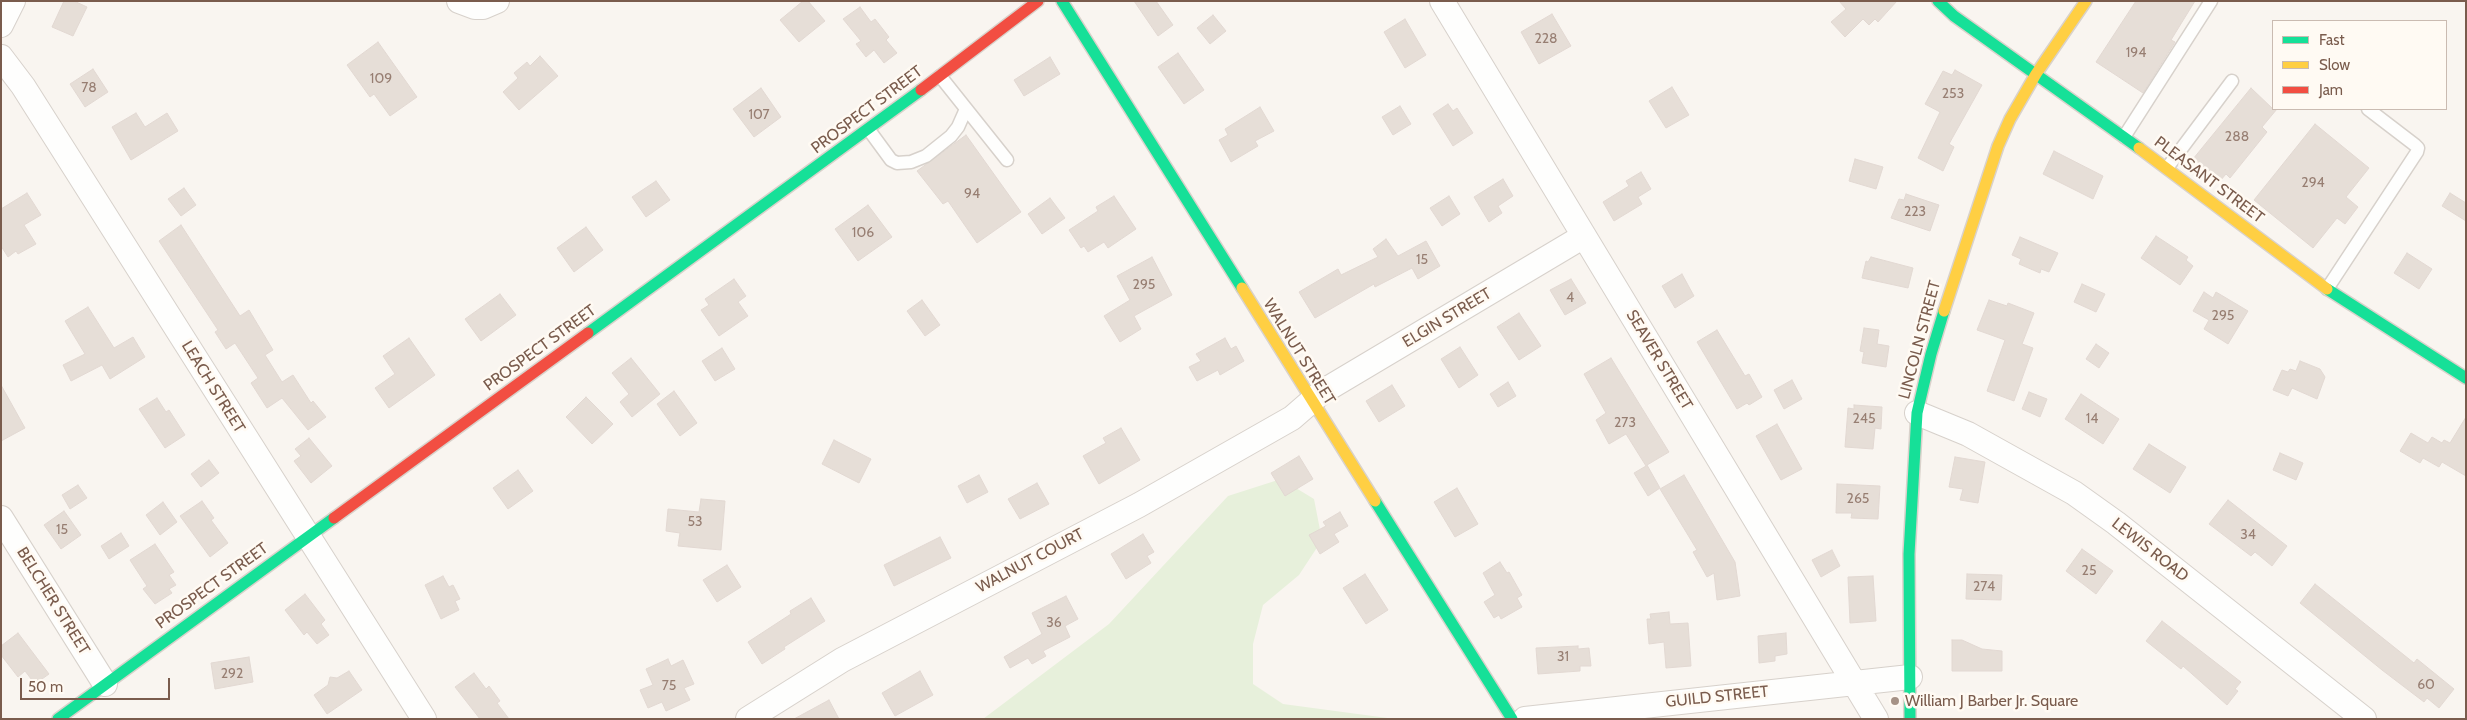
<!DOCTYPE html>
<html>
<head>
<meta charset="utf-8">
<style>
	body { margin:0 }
	#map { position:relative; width:2467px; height:720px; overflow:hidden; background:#f9f5f0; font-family:Cabin,sans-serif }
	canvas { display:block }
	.frame { position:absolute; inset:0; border:2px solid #7a5c4d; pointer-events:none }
	.legend { position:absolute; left:2272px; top:20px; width:175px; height:90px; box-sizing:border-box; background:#fffaf3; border:1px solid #cabbb1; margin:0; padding:6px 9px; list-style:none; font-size:15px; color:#7a5c4d }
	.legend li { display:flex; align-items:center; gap:10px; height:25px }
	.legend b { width:25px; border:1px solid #cabbb1 }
	.scale { position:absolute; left:20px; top:678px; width:150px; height:22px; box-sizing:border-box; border:2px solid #7a5c4d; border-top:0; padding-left:6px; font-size:15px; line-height:18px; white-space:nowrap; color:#7a5c4d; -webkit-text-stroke:4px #fffaf3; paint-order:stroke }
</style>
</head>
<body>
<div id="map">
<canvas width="2467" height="720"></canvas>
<div class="frame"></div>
<ul class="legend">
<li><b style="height:6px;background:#16e098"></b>Fast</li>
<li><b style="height:6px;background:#ffcf43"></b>Slow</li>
<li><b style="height:6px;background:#f24e42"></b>Jam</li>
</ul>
<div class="scale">50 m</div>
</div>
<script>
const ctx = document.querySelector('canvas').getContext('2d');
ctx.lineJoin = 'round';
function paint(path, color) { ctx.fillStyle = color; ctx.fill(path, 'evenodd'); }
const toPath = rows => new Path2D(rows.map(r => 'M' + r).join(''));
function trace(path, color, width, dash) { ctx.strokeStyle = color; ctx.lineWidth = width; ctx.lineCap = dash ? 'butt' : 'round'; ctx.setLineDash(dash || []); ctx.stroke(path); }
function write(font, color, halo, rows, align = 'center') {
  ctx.font = font + ' Cabin,sans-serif'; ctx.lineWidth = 5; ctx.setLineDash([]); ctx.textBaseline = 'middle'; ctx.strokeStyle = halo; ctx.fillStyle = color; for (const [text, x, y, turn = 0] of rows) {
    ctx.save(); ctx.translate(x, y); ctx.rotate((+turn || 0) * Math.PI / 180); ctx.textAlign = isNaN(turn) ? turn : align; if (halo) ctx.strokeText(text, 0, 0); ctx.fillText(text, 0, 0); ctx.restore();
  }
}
paint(toPath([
	[1281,479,1314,499,1322,540,1299,575,1263,605,1253,644,1253,684,1283,704,1395,719,983,719,1109,624,1228,496]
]), '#e7f0db');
const building = toPath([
	[64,1,74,1,87,7,73,36,52,27,64,1],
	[803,1,808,1,825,21,799,42,780,20,803,1],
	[1134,1,1156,1,1173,25,1158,36,1134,1],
	[1839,1,1897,1,1878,22,1875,19,1869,25,1863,19,1845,37,1831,22,1846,9,1839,1],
	[2136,1,2195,1,2171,40,2175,42,2143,93,2096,62,2136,1],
	[860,7,871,22,875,19,889,37,886,40,897,53,884,63,874,50,866,57,856,44,861,41,843,19,860,7],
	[1552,14,1571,46,1539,64,1521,32,1552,14],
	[1213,15,1226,31,1210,44,1197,28,1213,15],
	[1405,19,1426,55,1405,68,1384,32,1405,19],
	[378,42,417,97,390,116,374,94,370,97,347,65,378,42],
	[1178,53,1204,90,1184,104,1158,67,1178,53],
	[540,56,558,76,519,110,503,92,518,78,514,73,527,62,530,66,540,56],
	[1050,57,1060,74,1024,96,1014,80,1050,57],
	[93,69,108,92,85,107,70,84,93,69],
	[1955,70,1982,85,1949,144,1954,147,1943,171,1918,158,1940,112,1925,104,1943,71,1952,75,1955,70],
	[1672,87,1689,115,1666,128,1649,101,1672,87],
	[761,88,781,117,754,137,733,109,761,88],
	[2251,88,2273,109,2277,109,2262,127,2267,132,2230,178,2226,174,2220,181,2193,159,2251,88],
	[1448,104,1453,111,1457,108,1473,133,1453,146,1433,114,1448,104],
	[1400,106,1411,124,1393,135,1382,117,1400,106],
	[1260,107,1274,131,1255,141,1258,146,1231,162,1219,140,1228,135,1225,129,1260,107],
	[136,113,145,127,167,113,178,131,131,160,112,127,136,113],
	[2315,124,2369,168,2346,197,2358,207,2345,224,2337,218,2313,248,2254,200,2315,124],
	[966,135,1021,212,977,243,948,201,943,204,917,171,966,135],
	[2054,151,2103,176,2093,199,2043,174,2054,151],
	[1855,159,1883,167,1876,189,1849,181,1855,159],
	[1641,172,1651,189,1638,197,1642,204,1614,221,1603,202,1629,186,1626,181,1641,172],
	[1503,179,1513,196,1498,206,1502,213,1489,222,1474,197,1503,179],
	[656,181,670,200,646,217,632,197,656,181],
	[184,188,196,205,181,216,168,199,184,188],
	[27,193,41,215,24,225,36,244,18,254,16,251,8,257,1,246,1,209,27,193],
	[2450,193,2466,203,2466,221,2442,206,2450,193],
	[1906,194,1939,205,1930,231,1891,218,1899,199,1904,200,1906,194],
	[1114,196,1136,229,1108,248,1104,242,1088,252,1084,246,1081,248,1069,230,1098,211,1096,207,1114,196],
	[1449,196,1460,214,1442,226,1430,208,1449,196],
	[1050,198,1065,218,1042,234,1028,214,1050,198],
	[868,205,892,237,858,261,835,229,868,205],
	[181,225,240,316,249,310,273,350,265,355,282,382,293,375,311,403,313,401,326,417,308,430,282,398,267,408,251,383,258,378,235,343,226,349,215,332,218,330,159,241,181,225],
	[586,227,603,250,574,272,557,248,586,227],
	[2156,236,2188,257,2186,260,2193,266,2180,285,2141,258,2156,236],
	[2020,237,2058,253,2049,272,2041,269,2040,273,2019,264,2021,259,2012,255,2020,237],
	[1386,239,1398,256,1426,241,1440,266,1418,279,1412,268,1375,287,1374,284,1315,318,1299,292,1338,269,1341,275,1378,257,1373,249,1386,239],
	[2407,253,2432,269,2419,289,2394,273,2407,253],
	[1152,257,1172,295,1134,316,1141,329,1120,342,1104,316,1130,300,1117,276,1152,257],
	[1871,257,1913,268,1908,288,1862,278,1866,261,1868,262,1871,257],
	[1682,274,1694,296,1675,308,1662,286,1682,274],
	[734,279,746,296,738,302,748,316,719,336,701,310,709,305,705,299,734,279],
	[1571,279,1586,303,1565,315,1550,290,1571,279],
	[2082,284,2105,294,2096,312,2074,302,2082,284],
	[2204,292,2213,298,2216,292,2248,311,2228,344,2204,329,2209,320,2193,311,2204,292],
	[500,294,516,315,481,341,465,319,500,294],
	[922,300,940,325,925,336,907,311,922,300],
	[1989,300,2007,306,2008,303,2034,313,2022,344,2033,348,2014,401,1987,391,2005,340,1977,330,1989,300],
	[88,307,114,348,133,337,145,357,110,379,102,365,71,381,63,365,85,354,65,321,88,307],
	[1519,313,1541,346,1519,360,1497,327,1519,313],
	[1864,328,1879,330,1877,344,1889,346,1886,367,1862,363,1864,352,1860,351,1864,328],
	[1717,330,1745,376,1749,374,1762,397,1749,405,1747,403,1737,409,1697,342,1717,330],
	[409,338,435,375,389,408,375,388,395,374,383,356,409,338],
	[1225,338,1231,349,1236,346,1244,361,1220,375,1218,370,1197,381,1189,367,1201,361,1196,354,1225,338],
	[2096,344,2109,353,2099,368,2086,359,2096,344],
	[1460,347,1478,375,1459,388,1441,359,1460,347],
	[722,348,735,369,715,381,702,361,722,348],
	[631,358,660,394,632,417,620,402,629,394,612,373,631,358],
	[1611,358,1669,452,1647,465,1660,488,1648,496,1634,473,1646,466,1626,434,1609,444,1596,420,1606,413,1584,374,1611,358],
	[2300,361,2320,369,2325,377,2317,399,2292,388,2288,396,2273,390,2282,370,2288,372,2290,369,2296,371,2300,361],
	[1792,380,1802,399,1784,409,1774,390,1792,380],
	[1508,382,1516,396,1498,407,1490,394,1508,382],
	[1,385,25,428,1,441,1,385],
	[1392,385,1405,406,1379,422,1366,401,1392,385],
	[674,391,697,423,680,436,657,404,674,391],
	[2029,392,2047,399,2040,417,2022,409,2029,392],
	[2081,394,2119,419,2103,444,2065,419,2081,394],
	[586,397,613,424,592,444,566,417,586,397],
	[157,398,166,412,169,410,185,435,165,448,139,409,157,398],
	[1854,405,1882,407,1881,429,1875,428,1873,449,1845,447,1848,408,1854,409,1854,405],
	[2466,417,2466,476,2442,462,2439,467,2423,458,2420,463,2400,451,2411,433,2428,443,2432,437,2442,443,2444,440,2450,443,2466,417],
	[1777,424,1802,469,1781,480,1756,436,1777,424],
	[1121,428,1140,460,1099,484,1083,456,1106,443,1103,438,1121,428],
	[309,438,332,466,311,483,294,461,301,456,295,449,309,438],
	[834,440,871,459,859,483,822,464,834,440],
	[2149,444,2186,467,2170,493,2133,469,2149,444],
	[2280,453,2303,463,2296,480,2273,470,2280,453],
	[1299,456,1313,479,1285,496,1271,473,1299,456],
	[1955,457,1985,462,1978,503,1960,500,1963,489,1949,487,1955,457],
	[209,460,219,473,201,487,191,474,209,460],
	[518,470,533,491,508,509,493,488,518,470],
	[979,475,988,492,967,503,958,486,979,475],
	[1684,475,1735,562,1740,596,1717,600,1714,573,1707,577,1693,552,1697,550,1660,489,1684,475],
	[1037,483,1049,504,1020,519,1008,499,1037,483],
	[1837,484,1880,486,1878,519,1851,518,1852,513,1836,513,1837,484],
	[78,485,87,498,70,509,62,495,78,485],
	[1457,488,1478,524,1455,537,1434,502,1457,488],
	[701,499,725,501,721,550,678,546,680,533,666,531,668,509,699,512,701,499],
	[2228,500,2287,546,2272,566,2255,552,2251,556,2209,524,2228,500],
	[202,501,214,518,211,520,228,543,210,557,180,516,202,501],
	[163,502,177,522,160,535,146,515,163,502],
	[64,511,81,535,61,549,44,525,64,511],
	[1340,512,1348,526,1334,534,1339,542,1320,554,1309,535,1326,526,1323,522,1340,512],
	[121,533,129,546,109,559,101,546,121,533],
	[1143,534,1154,552,1147,556,1151,563,1126,579,1111,554,1143,534],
	[940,537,951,558,894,586,884,565,940,537],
	[155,544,174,572,169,575,176,585,169,589,172,593,155,604,143,589,147,586,130,560,155,544],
	[2082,549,2113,571,2096,594,2066,571,2082,549],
	[1832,550,1840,566,1821,577,1812,560,1832,550],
	[1500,562,1507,573,1509,572,1522,595,1517,598,1522,607,1501,619,1499,615,1494,618,1484,602,1495,595,1483,573,1500,562],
	[727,565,741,587,717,602,703,580,727,565],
	[1365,574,1388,610,1366,624,1343,588,1365,574],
	[1967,574,2002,575,2001,600,1966,599,1967,574],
	[443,576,449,587,453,585,460,599,455,601,459,610,441,619,425,585,443,576],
	[1873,576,1876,621,1850,623,1848,577,1873,576],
	[2315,584,2414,663,2417,659,2454,689,2439,708,2427,698,2424,702,2382,670,2300,603,2315,584],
	[305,594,325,620,321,624,329,635,317,644,307,632,304,635,285,610,305,594],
	[1066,596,1078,619,1065,626,1070,637,1043,651,1046,656,1032,664,1028,658,1010,668,1004,657,1042,634,1032,613,1066,596],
	[811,598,825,621,784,647,785,649,762,664,748,642,791,614,790,611,811,598],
	[1669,612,1670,624,1688,623,1691,666,1666,668,1664,642,1649,644,1647,619,1651,619,1650,614,1669,612],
	[2162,621,2241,682,2235,689,2238,691,2227,705,2183,666,2181,669,2146,641,2162,621],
	[18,633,49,674,35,684,25,671,18,677,1,655,1,646,18,633],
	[1786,633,1787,654,1775,656,1775,661,1759,663,1758,636,1786,633],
	[1952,640,1962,640,1982,649,2002,651,2002,671,1952,671,1952,640],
	[1578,646,1578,649,1589,648,1591,666,1580,666,1580,671,1538,674,1536,648,1578,646],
	[249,657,253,682,215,689,211,663,249,657],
	[668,659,671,666,683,660,694,684,684,688,690,700,666,711,662,702,648,708,640,690,653,685,646,669,668,659],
	[349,671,362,690,327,714,314,695,328,685,330,677,337,678,349,671],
	[920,671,933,695,895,716,882,693,920,671],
	[474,673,486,689,489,686,500,701,497,703,509,719,480,719,455,687,474,673],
	[829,700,839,719,794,719,829,700]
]);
paint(building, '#e6ded7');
trace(building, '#e2d8d2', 1);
const lane = toPath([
	[940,76,1007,160],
	[869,130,891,160,897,163,911,162,926,156,951,136,958,127,966,109],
	[2124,137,2211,1],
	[2167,168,2232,81],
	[2327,289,2417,152,2418,148,2415,145,2368,109]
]);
const street = toPath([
	[459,1,475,7,483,7,497,1],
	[1442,1,1876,719],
	[1,25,13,1],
	[1,57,23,86,424,719],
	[1917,413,1968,434,2074,493,2116,523,2364,719],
	[1,518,105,684],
	[748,719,842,660,1139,505,1292,418,1322,392,1584,236],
	[1525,719,1910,677]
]);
const fast = toPath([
	[1062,1,1242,288],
	[1938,1,1954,16,2139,148],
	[2327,289,2466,378],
	[588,333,921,90],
	[1375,501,1512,719],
	[58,719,334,518],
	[1910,719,1909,554,1917,413,1931,354,1944,311]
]);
const slow = toPath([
	[2139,148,2327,289],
	[1242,288,1375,501],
	[1944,311,1998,146,2010,119,2036,74,2086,1]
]);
const jam = toPath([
	[921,90,1038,1],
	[334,518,588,333]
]);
trace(lane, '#d7d1cb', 15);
trace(street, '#d7d1cb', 26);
trace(fast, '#d9d2cb', 14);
trace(slow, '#d9d2cb', 14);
trace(jam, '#d9d2cb', 14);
trace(lane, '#fefefd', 12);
trace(street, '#fefefd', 24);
trace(fast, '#16e098', 11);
trace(slow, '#ffcf43', 11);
trace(jam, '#f24e42', 11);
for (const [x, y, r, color] of [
	[1895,701,5,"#a69286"]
]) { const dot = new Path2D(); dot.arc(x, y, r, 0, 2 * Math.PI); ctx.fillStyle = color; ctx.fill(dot); trace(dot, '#fffaf3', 2); }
write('14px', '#977e72', null, [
	["228",1546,39],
	["194",2136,53],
	["109",381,79],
	["78",89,88],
	["253",1953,94],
	["107",759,115],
	["288",2237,137],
	["294",2313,183],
	["94",972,194],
	["223",1915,212],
	["106",863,233],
	["15",1422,260],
	["295",1144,285],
	["4",1570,298],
	["295",2223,316],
	["245",1864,419],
	["14",2092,419],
	["273",1625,423],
	["265",1858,499],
	["53",695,522],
	["15",62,530],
	["34",2248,535],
	["25",2089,571],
	["274",1984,587],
	["36",1054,623],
	["31",1563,657],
	["292",232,674],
	["60",2426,685],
	["75",669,686]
]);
write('16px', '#7a5c4d', '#fffaf3', [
	["PROSPECT STREET",867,110,-37],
	["PLEASANT STREET",2209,180,37],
	["ELGIN STREET",1447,318,-31],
	["LINCOLN STREET",1920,340,-75],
	["PROSPECT STREET",540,348,-36],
	["WALNUT STREET",1299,352,58],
	["SEAVER STREET",1659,360,59],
	["LEACH STREET",213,387,58],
	["LEWIS ROAD",2150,550,38],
	["WALNUT COURT",1030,561,-28],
	["PROSPECT STREET",212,586,-36],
	["BELCHER STREET",53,601,58],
	["GUILD STREET",1717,697,-6]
]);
write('16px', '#7a5c4d', '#fffaf3', [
	["William J Barber Jr. Square",1905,701]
], 'left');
</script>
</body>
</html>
